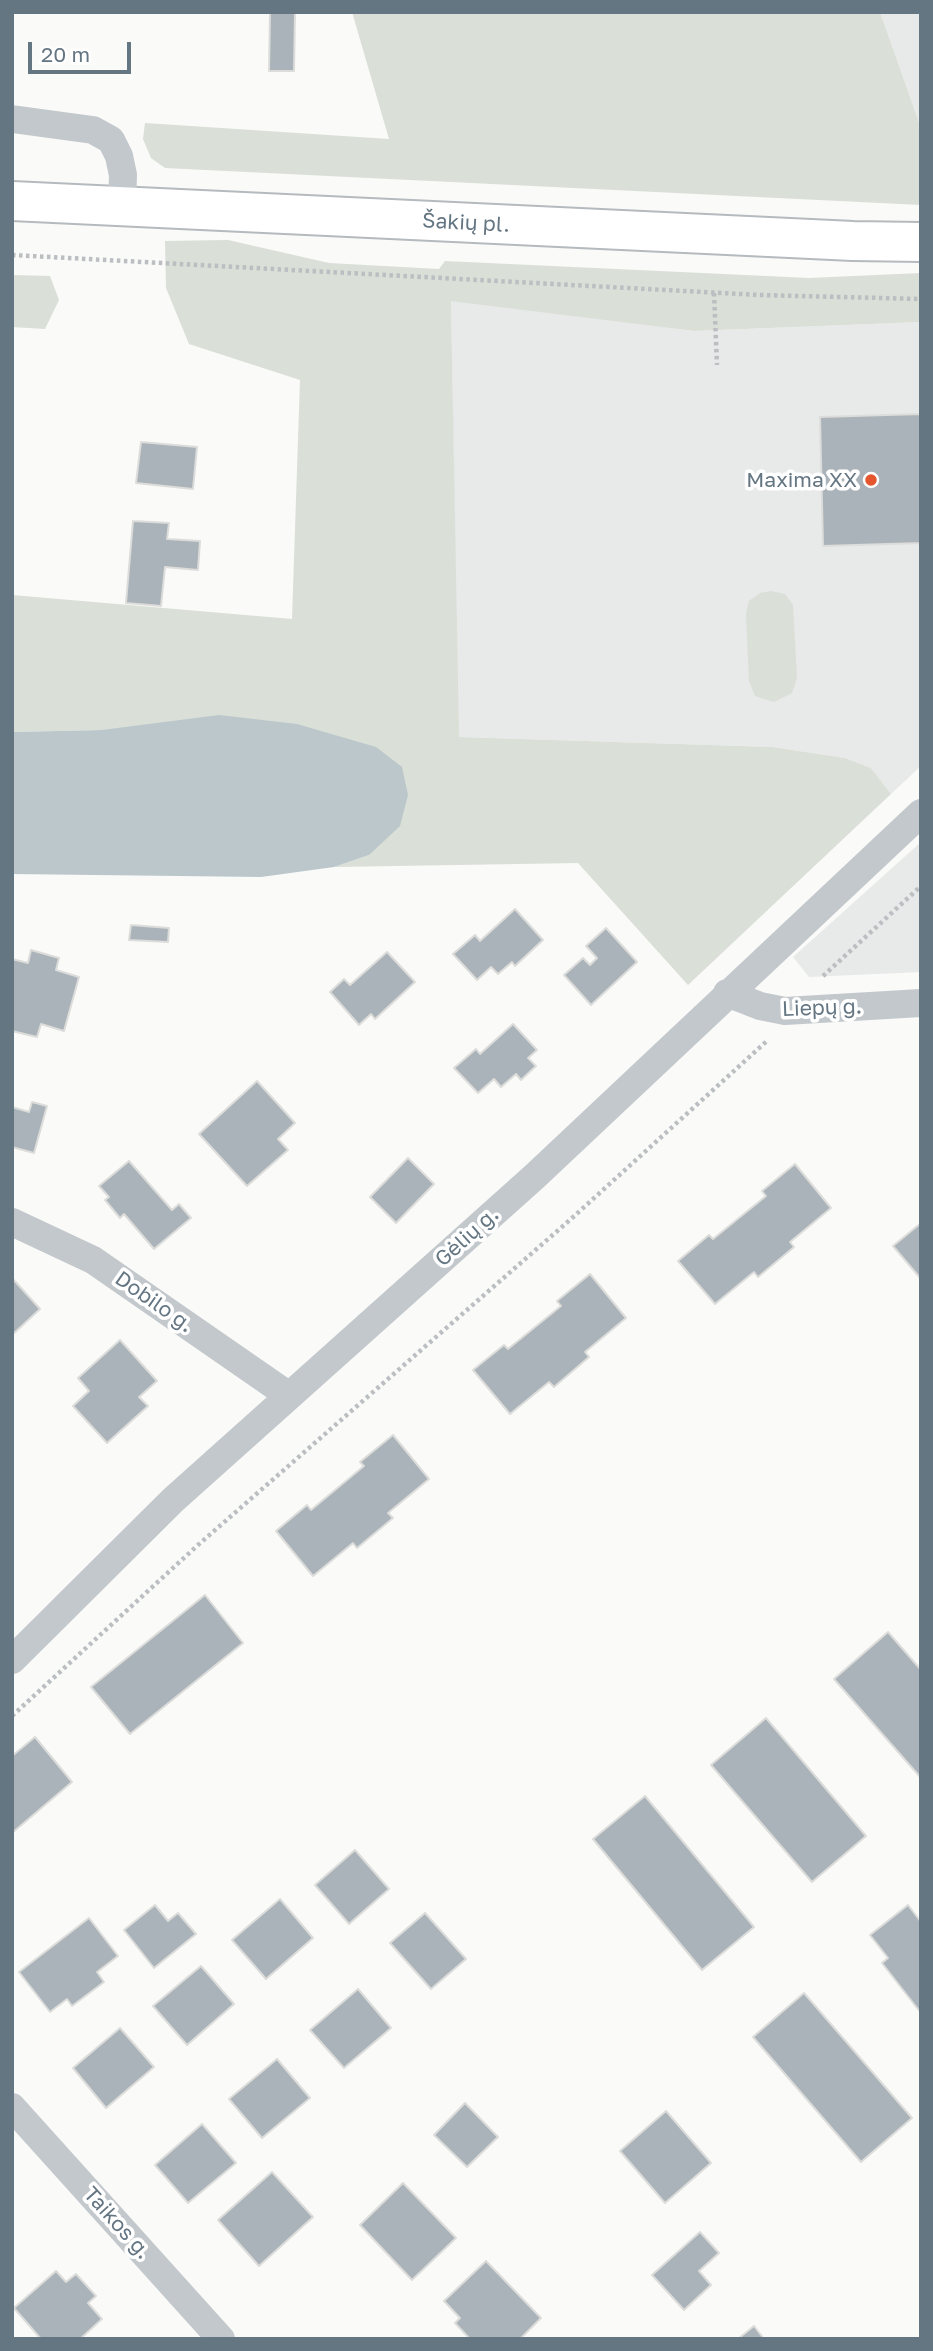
<!DOCTYPE html>
<html>
<head>
<meta charset="utf-8">
<style>
	body { margin:0 }
	#map { position:relative; width:933px; height:2351px; overflow:hidden; background:#fafaf8; font-family:"Golos Text",sans-serif }
	canvas { display:block }
	.frame { position:absolute; inset:0; border:14px solid #657683; pointer-events:none }
	.scale { position:absolute; left:28px; top:42px; width:103px; height:32px; box-sizing:border-box; border:4px solid #657683; border-top:0; padding-left:9px; font-size:21px; line-height:24px; white-space:nowrap; color:#657683; -webkit-text-stroke:5px #fff; paint-order:stroke }
</style>
</head>
<body>
<div id="map">
<canvas width="933" height="2351"></canvas>
<div class="frame"></div>
<div class="scale">20 m</div>
</div>
<script>
const ctx = document.querySelector('canvas').getContext('2d');
ctx.lineJoin = 'round';
function paint(path, color) { ctx.fillStyle = color; ctx.fill(path, 'evenodd'); }
const toPath = rows => new Path2D(rows.map(r => 'M' + r).join(''));
function trace(path, color, width, dash) { ctx.strokeStyle = color; ctx.lineWidth = width; ctx.lineCap = dash ? 'butt' : 'round'; ctx.setLineDash(dash || []); ctx.stroke(path); }
function write(font, color, halo, rows, align = 'center') {
  ctx.font = font + ' "Golos Text",sans-serif'; ctx.lineWidth = 7; ctx.setLineDash([]); ctx.textBaseline = 'middle'; ctx.strokeStyle = halo; ctx.fillStyle = color; for (const [text, x, y, turn = 0] of rows) {
    ctx.save(); ctx.translate(x, y); ctx.rotate((+turn || 0) * Math.PI / 180); ctx.textAlign = isNaN(turn) ? turn : align; if (halo) ctx.strokeText(text, 0, 0); ctx.fillText(text, 0, 0); ctx.restore();
  }
}
paint(toPath([
	[880,12,921,12,921,128],
	[451,300,694,331,921,322,921,766,891,794,871,768,845,758,773,747,458,737],
	[921,842,921,972,809,977,793,957]
]), '#e8e9e9');
paint(toPath([
	[352,12,880,12,921,128,921,205,165,168,151,158,143,139,145,123,389,139],
	[228,240,329,263,439,269,445,261,809,278,921,273,921,322,694,331,451,301,459,737,773,747,845,758,871,768,891,794,688,985,578,863,334,867,369,855,102,730,12,732,12,595,292,619,300,380,189,344,166,288,165,241],
	[12,275,50,276,59,300,45,329,12,327],
	[771,591,785,594,793,605,797,678,792,693,774,702,755,696,749,681,746,613,749,601,760,593]
]), '#dadfd7');
paint(toPath([
	[219,715,297,724,376,747,402,767,408,795,400,826,369,855,334,867,261,877,12,874,12,732,102,730]
]), '#bbc7cb');
const building = toPath([
	[270,12,295,12,294,71,269,71,270,12],
	[921,414,921,543,823,546,820,417,921,414],
	[141,442,197,447,193,489,136,483,141,442],
	[133,521,169,523,167,539,200,541,198,570,165,567,161,606,126,603,133,521],
	[515,909,543,940,515,966,512,962,498,974,491,967,477,980,453,954,475,935,480,941,515,909],
	[131,925,169,928,168,942,129,940,131,925],
	[606,928,637,962,591,1005,564,975,583,958,590,965,597,958,586,946,606,928],
	[31,950,59,958,56,970,79,977,64,1031,41,1024,37,1037,12,1031,12,959,28,963,31,950],
	[387,952,415,982,375,1019,371,1014,359,1025,330,992,344,979,350,985,387,952],
	[513,1024,537,1050,528,1058,536,1066,521,1080,516,1074,501,1087,494,1079,478,1093,454,1068,476,1049,480,1054,513,1024],
	[257,1081,295,1123,278,1139,288,1150,247,1186,199,1134,257,1081],
	[32,1102,47,1106,34,1153,12,1147,12,1107,29,1112,32,1102],
	[408,1158,434,1184,396,1223,370,1197,408,1158],
	[129,1161,172,1210,179,1204,191,1218,154,1249,124,1214,120,1218,105,1200,109,1197,99,1186,129,1161],
	[795,1164,831,1208,790,1242,794,1247,758,1277,754,1272,715,1304,678,1261,709,1235,713,1239,766,1196,762,1191,795,1164],
	[921,1223,921,1279,893,1246,921,1223],
	[590,1274,626,1318,585,1352,589,1357,554,1387,549,1382,510,1414,473,1370,504,1345,508,1349,561,1306,557,1301,590,1274],
	[12,1278,40,1309,12,1335,12,1278],
	[120,1340,157,1381,139,1397,148,1406,107,1443,73,1406,89,1391,78,1378,120,1340],
	[393,1435,429,1479,388,1513,393,1518,357,1548,353,1543,313,1576,276,1531,307,1505,311,1510,364,1466,360,1462,393,1435],
	[205,1595,243,1643,130,1734,91,1687,205,1595],
	[888,1632,921,1670,921,1778,834,1679,888,1632],
	[766,1718,866,1836,812,1882,711,1765,766,1718],
	[35,1737,72,1782,12,1833,12,1756,35,1737],
	[645,1796,754,1927,702,1970,593,1839,645,1796],
	[355,1850,389,1889,349,1924,315,1885,355,1850],
	[280,1899,313,1938,266,1979,232,1940,280,1899],
	[155,1905,168,1921,178,1913,196,1934,154,1968,124,1930,155,1905],
	[908,1905,921,1922,921,2013,882,1963,888,1958,870,1935,908,1905],
	[425,1913,466,1959,431,1989,390,1943,425,1913],
	[89,1918,118,1956,97,1972,104,1982,72,2006,67,1999,50,2012,19,1972,89,1918],
	[201,1966,234,2004,187,2045,153,2006,201,1966],
	[358,1989,391,2028,344,2068,310,2030,358,1989],
	[804,1993,912,2118,861,2162,753,2037,804,1993],
	[120,2028,154,2067,106,2108,73,2068,120,2028],
	[277,2059,310,2098,262,2138,229,2099,277,2059],
	[465,2103,498,2137,467,2167,434,2135,465,2103],
	[666,2111,711,2163,665,2203,620,2151,666,2111],
	[202,2124,236,2163,188,2203,155,2165,202,2124],
	[272,2172,313,2217,259,2266,218,2220,272,2172],
	[403,2183,456,2238,412,2280,360,2225,403,2183],
	[700,2232,719,2253,699,2271,711,2285,684,2310,652,2275,700,2232],
	[486,2261,541,2318,520,2339,470,2339,455,2323,460,2318,444,2301,486,2261],
	[56,2271,66,2282,76,2274,96,2296,88,2303,102,2319,80,2339,41,2339,14,2308,56,2271],
	[754,2326,764,2339,738,2339,754,2326]
]);
paint(building, '#aab3b9');
trace(building, '#dcdcda', 2);
const primary = toPath([
	[12,201,853,241,921,242]
]);
trace(primary, '#b5babe', 42);
trace(toPath([
	[12,255,759,295,921,299],
	[714,293,717,365],
	[823,976,921,886],
	[12,1716,198,1545,571,1219,768,1040]
]), '#bbbfc2', 4.5, [3.5, 3.5]);
trace(toPath([
	[12,119,93,130,111,140,119,156,123,175,122,205],
	[727,993,760,1006,785,1011,921,1003],
	[12,1222,93,1260,288,1395],
	[12,1660,173,1500,534,1177,921,813],
	[12,2107,221,2339]
]), '#c3c8cc', 28);
trace(primary, '#fff', 38);
for (const [x, y, r, color] of [
	[871,480,7,"#e4572e"]
]) { const dot = new Path2D(); dot.arc(x, y, r, 0, 2 * Math.PI); ctx.fillStyle = color; ctx.fill(dot); trace(dot, '#fff', 2.5); }
write('21px', '#657683', '#fff', [
	["Šakių pl.",466,223,3],
	["Liepų g.",822,1008,-2],
	["Gėlių g.",467,1237,-42],
	["Dobilo g.",154,1302,35],
	["Taikos g.",117,2223,48]
]);
write('21px', '#657683', '#fff', [
	["Maxima XX",857,480]
], 'right');
</script>
</body>
</html>
